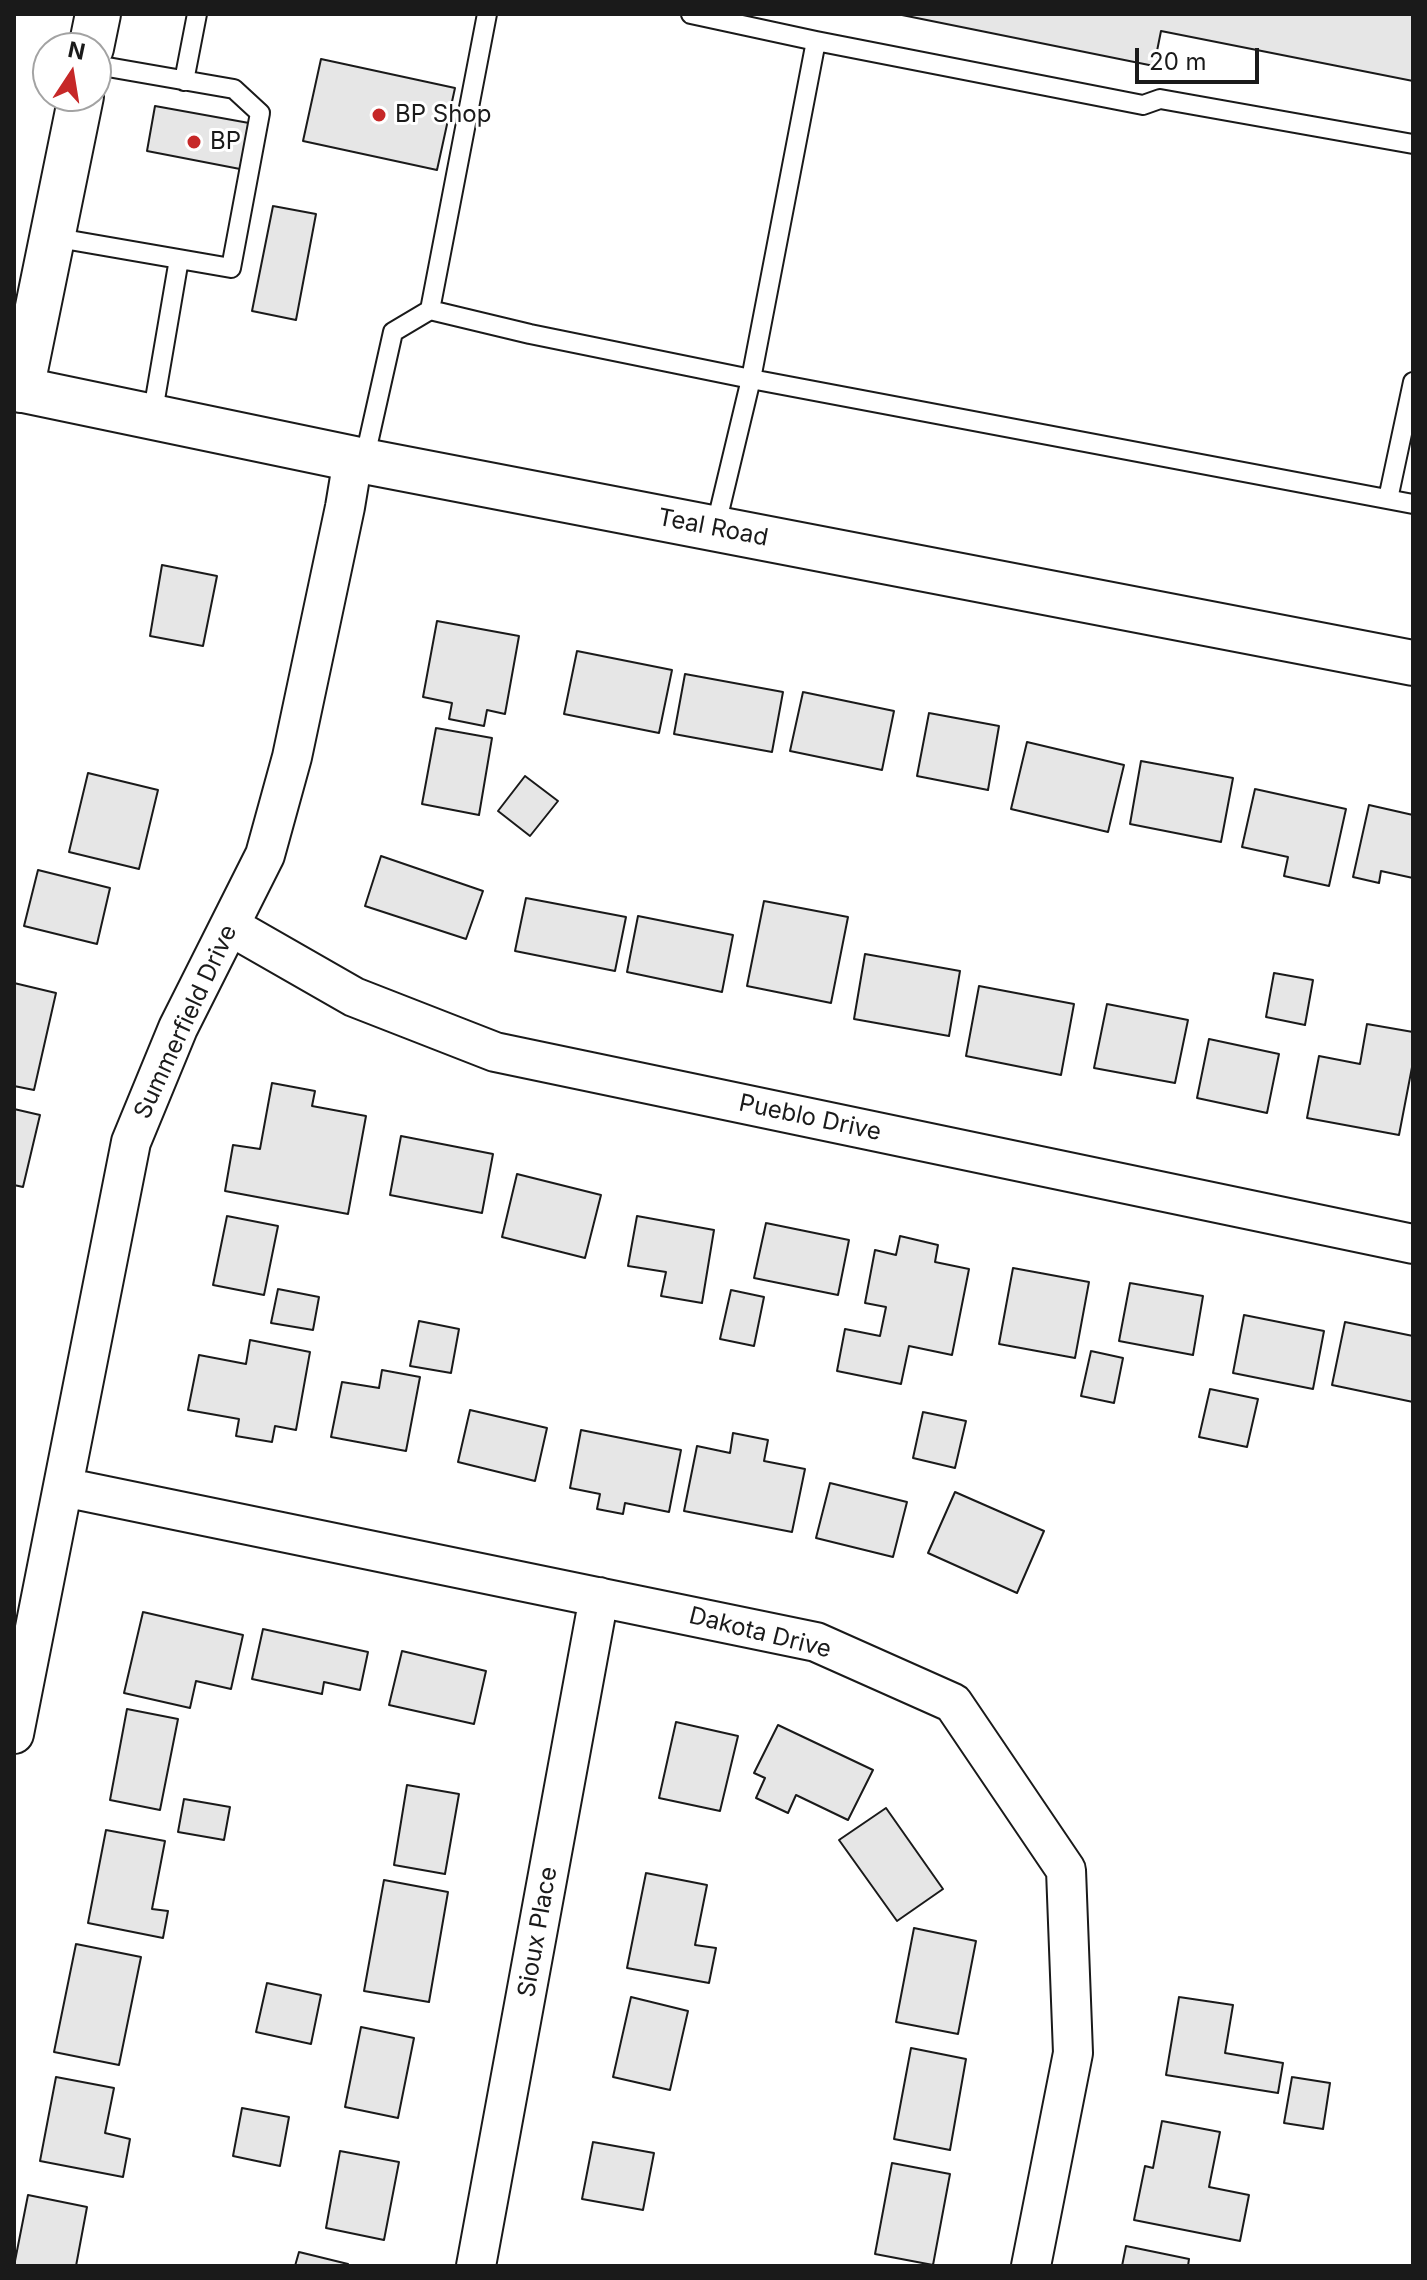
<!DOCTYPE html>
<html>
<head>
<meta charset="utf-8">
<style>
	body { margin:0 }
	#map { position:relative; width:1427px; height:2280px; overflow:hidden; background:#fff; font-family:Inter,sans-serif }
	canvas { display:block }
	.frame { position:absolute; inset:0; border:16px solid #1a1a1a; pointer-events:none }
	.north { position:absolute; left:32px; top:32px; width:80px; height:80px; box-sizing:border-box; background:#fff; border:2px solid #a3a3a3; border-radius:50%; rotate:12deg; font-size:22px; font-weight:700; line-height:32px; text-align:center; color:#1a1a1a }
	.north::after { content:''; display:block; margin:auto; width:28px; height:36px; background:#c62828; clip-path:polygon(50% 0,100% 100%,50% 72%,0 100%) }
	.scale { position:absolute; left:1135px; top:48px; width:124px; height:36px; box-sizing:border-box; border:4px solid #1a1a1a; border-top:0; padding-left:10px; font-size:24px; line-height:28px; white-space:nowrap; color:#1a1a1a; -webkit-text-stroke:6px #fff; paint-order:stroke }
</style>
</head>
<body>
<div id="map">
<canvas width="1427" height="2280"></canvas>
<div class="frame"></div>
<div class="north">N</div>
<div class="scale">20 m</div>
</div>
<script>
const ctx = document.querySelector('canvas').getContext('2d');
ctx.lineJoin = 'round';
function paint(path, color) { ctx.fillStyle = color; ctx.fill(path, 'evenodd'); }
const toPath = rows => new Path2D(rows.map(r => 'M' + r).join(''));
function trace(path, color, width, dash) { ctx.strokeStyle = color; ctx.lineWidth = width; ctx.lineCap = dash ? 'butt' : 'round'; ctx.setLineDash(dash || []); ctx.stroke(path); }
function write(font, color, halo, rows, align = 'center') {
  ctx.font = font + ' Inter,sans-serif'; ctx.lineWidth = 6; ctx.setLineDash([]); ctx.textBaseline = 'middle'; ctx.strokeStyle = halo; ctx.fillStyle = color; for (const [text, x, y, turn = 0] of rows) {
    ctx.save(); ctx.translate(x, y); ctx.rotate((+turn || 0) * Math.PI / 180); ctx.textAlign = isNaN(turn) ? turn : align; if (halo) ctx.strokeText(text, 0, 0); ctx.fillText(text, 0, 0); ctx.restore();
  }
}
const building = toPath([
	[897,14,1413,14,1413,81,1161,31,1154,66,897,14],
	[321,59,455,88,437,170,303,141,321,59],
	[155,106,249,123,240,169,147,151,155,106],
	[273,206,316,214,296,320,252,311,273,206],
	[162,565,217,576,203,646,150,636,162,565],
	[437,621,519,636,505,714,487,710,484,726,449,719,452,703,423,697,437,621],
	[577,651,672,670,659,733,564,714,577,651],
	[685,674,783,692,772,752,674,734,685,674],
	[803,692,894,711,882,770,790,751,803,692],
	[929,713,999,726,988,790,917,776,929,713],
	[436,728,492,738,479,815,422,804,436,728],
	[1027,742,1124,765,1108,832,1011,809,1027,742],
	[1141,761,1233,778,1221,842,1130,824,1141,761],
	[88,773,158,790,139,869,69,852,88,773],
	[525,776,558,801,530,836,498,811,525,776],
	[1255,789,1346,809,1329,886,1284,876,1288,857,1242,847,1255,789],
	[1369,805,1413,815,1413,878,1381,871,1379,883,1353,877,1369,805],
	[381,856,483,891,466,939,365,906,381,856],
	[38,870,110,888,97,944,24,926,38,870],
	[526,898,626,917,615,971,515,951,526,898],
	[764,901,848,917,831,1003,747,986,764,901],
	[638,916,733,935,722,992,627,972,638,916],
	[865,954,960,971,949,1036,854,1019,865,954],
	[1274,973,1313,980,1305,1025,1266,1017,1274,973],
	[14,983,56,993,34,1090,14,1086,14,983],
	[979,986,1074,1004,1061,1075,966,1056,979,986],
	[1107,1004,1188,1020,1175,1083,1094,1068,1107,1004],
	[1367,1024,1413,1032,1413,1062,1399,1135,1307,1118,1319,1056,1360,1064,1367,1024],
	[1209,1039,1279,1054,1267,1113,1197,1098,1209,1039],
	[272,1083,315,1091,312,1106,366,1116,348,1214,225,1191,233,1145,260,1149,272,1083],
	[14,1109,40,1115,23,1187,14,1185,14,1109],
	[401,1136,493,1154,482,1213,390,1195,401,1136],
	[517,1174,601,1195,585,1258,502,1237,517,1174],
	[227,1216,278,1226,264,1295,213,1285,227,1216],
	[637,1216,714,1230,702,1303,661,1296,666,1272,628,1266,637,1216],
	[766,1223,849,1240,838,1295,754,1278,766,1223],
	[900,1236,938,1245,935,1262,969,1269,952,1355,909,1346,901,1384,837,1371,845,1329,880,1336,886,1307,865,1303,875,1250,896,1255,900,1236],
	[1013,1268,1089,1282,1075,1358,999,1344,1013,1268],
	[1130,1283,1203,1296,1193,1355,1119,1341,1130,1283],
	[278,1289,319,1297,313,1330,271,1323,278,1289],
	[731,1290,764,1297,754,1346,720,1339,731,1290],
	[1244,1315,1324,1331,1313,1389,1233,1373,1244,1315],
	[419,1321,459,1329,451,1373,410,1366,419,1321],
	[1345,1322,1413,1336,1413,1402,1332,1385,1345,1322],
	[250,1340,310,1352,296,1430,275,1426,272,1442,236,1436,239,1419,188,1410,199,1355,246,1364,250,1340],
	[1091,1351,1123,1358,1114,1403,1081,1396,1091,1351],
	[382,1370,420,1377,406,1451,331,1437,342,1382,379,1388,382,1370],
	[1210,1389,1258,1399,1247,1447,1199,1437,1210,1389],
	[470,1410,547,1428,535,1481,458,1462,470,1410],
	[923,1412,966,1421,955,1468,913,1458,923,1412],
	[581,1430,681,1450,669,1512,625,1503,623,1514,597,1509,600,1494,570,1488,581,1430],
	[733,1433,768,1440,764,1461,805,1469,792,1532,684,1511,697,1446,730,1453,733,1433],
	[830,1483,907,1502,893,1557,816,1538,830,1483],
	[955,1492,1044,1531,1017,1593,928,1553,955,1492],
	[143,1612,243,1635,231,1689,196,1681,190,1708,124,1693,143,1612],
	[263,1629,368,1652,360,1690,324,1682,322,1694,252,1679,263,1629],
	[402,1651,486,1671,474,1724,389,1705,402,1651],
	[127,1709,178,1719,160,1810,110,1800,127,1709],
	[676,1722,738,1736,720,1811,659,1798,676,1722],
	[778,1725,873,1770,848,1820,796,1795,788,1813,756,1798,765,1778,754,1773,778,1725],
	[407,1785,459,1794,445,1874,394,1865,407,1785],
	[184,1799,230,1807,224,1840,178,1832,184,1799],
	[886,1808,943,1889,897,1921,839,1840,886,1808],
	[106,1830,165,1841,152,1909,168,1911,163,1938,88,1923,106,1830],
	[646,1873,707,1885,695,1945,716,1948,709,1983,627,1968,646,1873],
	[384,1880,448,1892,429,2002,364,1991,384,1880],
	[914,1928,976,1941,958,2034,896,2022,914,1928],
	[76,1944,141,1957,119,2065,54,2052,76,1944],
	[267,1983,321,1995,311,2044,256,2032,267,1983],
	[631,1997,688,2011,670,2090,613,2077,631,1997],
	[1179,1997,1233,2005,1225,2053,1283,2063,1278,2093,1166,2075,1179,1997],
	[361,2027,414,2038,398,2118,345,2107,361,2027],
	[911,2048,966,2059,950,2150,894,2139,911,2048],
	[56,2077,114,2088,105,2133,130,2139,123,2177,40,2161,56,2077],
	[1292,2077,1330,2083,1323,2129,1284,2123,1292,2077],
	[242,2108,289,2117,280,2166,233,2156,242,2108],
	[1162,2121,1220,2132,1209,2187,1249,2195,1240,2241,1134,2220,1145,2166,1153,2168,1162,2121],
	[593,2142,654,2153,643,2210,582,2199,593,2142],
	[340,2151,399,2162,384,2240,326,2228,340,2151],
	[892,2163,950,2174,933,2265,875,2254,892,2163],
	[28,2195,87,2207,76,2266,14,2266,28,2195],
	[1126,2246,1189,2259,1188,2266,1122,2266,1126,2246],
	[299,2252,348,2264,348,2266,295,2266,299,2252]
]);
paint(building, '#e6e6e6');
trace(building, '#1a1a1a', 2);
const service = toPath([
	[691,14,816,41,1143,105,1160,99,1413,144],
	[184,81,197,14],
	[52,237,231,268,260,113,234,89,96,65],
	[430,310,530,334,751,379,1413,504],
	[152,417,179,259],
	[364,461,393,332,430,310,487,14],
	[1388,499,1413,382],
	[715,529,751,379,816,41]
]);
const minor = toPath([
	[230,926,354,997,495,1052,1413,1244],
	[63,1487,816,1642,953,1703,1066,1870,1073,2053,1031,2266],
	[14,1734,131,1142,178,1028,265,855,292,757,345,507,353,459],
	[476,2266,599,1597]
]);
const tertiary = toPath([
	[91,48,98,14],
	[21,390,81,96]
]);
const primary = toPath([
	[14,388,364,461,1413,663]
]);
trace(service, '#1a1a1a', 22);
trace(minor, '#1a1a1a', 42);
trace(tertiary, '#1a1a1a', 48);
trace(primary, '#1a1a1a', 48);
trace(service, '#fff', 18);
trace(minor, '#fff', 38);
trace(tertiary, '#fff', 44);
trace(primary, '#fff', 44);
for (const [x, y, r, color] of [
	[379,115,8,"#c62828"],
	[194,142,8,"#c62828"]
]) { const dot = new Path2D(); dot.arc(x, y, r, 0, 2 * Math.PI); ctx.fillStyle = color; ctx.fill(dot); trace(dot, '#fff', 3); }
write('24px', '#1a1a1a', '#fff', [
	["BP Shop",395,115],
	["BP",210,142]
], 'left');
write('24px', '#1a1a1a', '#fff', [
	["Teal Road",713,528,11],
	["Summerfield Drive",186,1022,-65],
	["Pueblo Drive",810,1118,12],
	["Dakota Drive",760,1633,14],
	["Sioux Place",538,1932,-80]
]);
</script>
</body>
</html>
